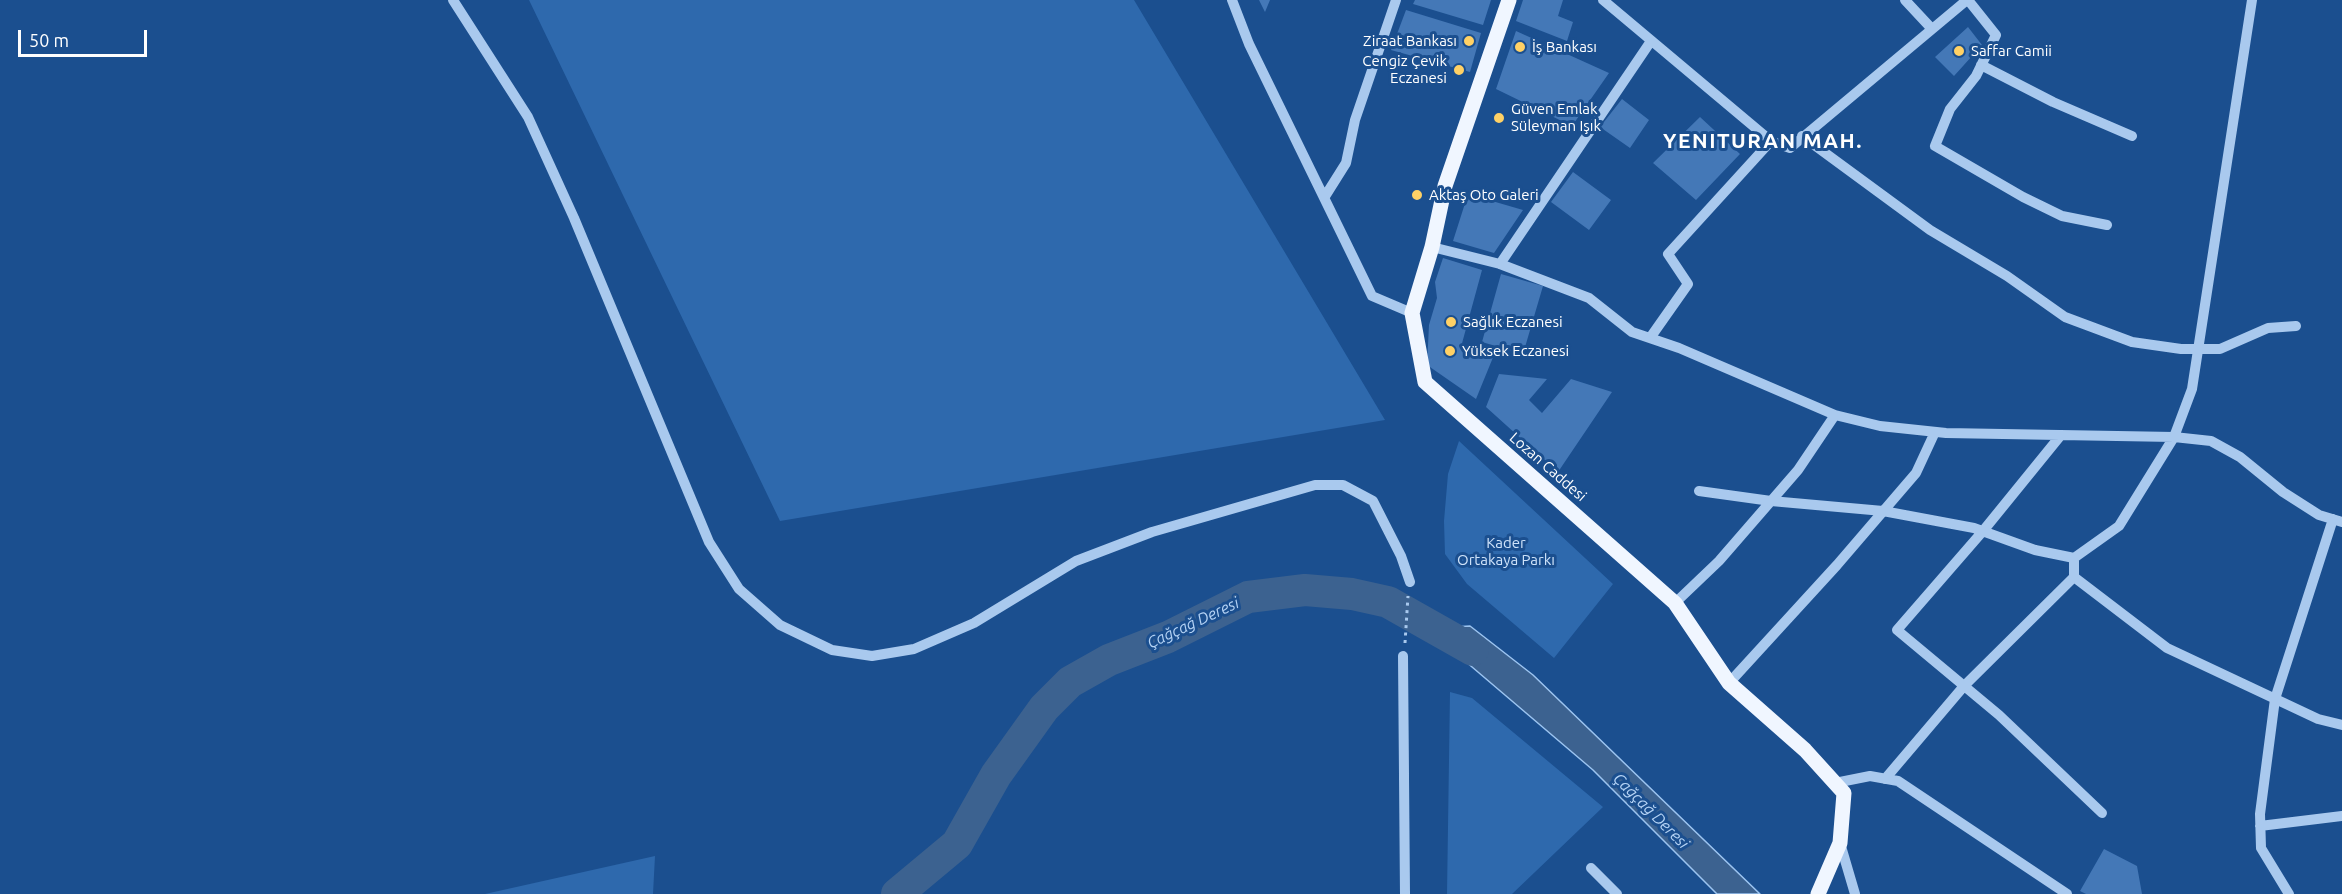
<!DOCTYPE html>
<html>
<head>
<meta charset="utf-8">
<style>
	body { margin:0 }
	#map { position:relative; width:2342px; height:894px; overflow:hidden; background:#1b4f8f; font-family:Ubuntu,sans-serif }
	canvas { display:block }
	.scale { position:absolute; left:18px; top:30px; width:129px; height:27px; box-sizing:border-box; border:3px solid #fff; border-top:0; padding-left:8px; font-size:18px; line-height:21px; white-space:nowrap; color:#fff; -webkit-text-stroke:4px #1b4f8f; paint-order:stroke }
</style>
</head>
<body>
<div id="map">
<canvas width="2342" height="894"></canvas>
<div class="scale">50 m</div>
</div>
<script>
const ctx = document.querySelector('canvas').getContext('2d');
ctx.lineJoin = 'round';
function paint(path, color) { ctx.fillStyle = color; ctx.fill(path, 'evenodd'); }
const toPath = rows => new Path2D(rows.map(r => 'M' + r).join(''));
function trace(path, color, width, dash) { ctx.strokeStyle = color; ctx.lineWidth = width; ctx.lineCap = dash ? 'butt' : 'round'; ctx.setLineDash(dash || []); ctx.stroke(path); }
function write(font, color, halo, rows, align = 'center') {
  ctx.font = font + ' Ubuntu,sans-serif'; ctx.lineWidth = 6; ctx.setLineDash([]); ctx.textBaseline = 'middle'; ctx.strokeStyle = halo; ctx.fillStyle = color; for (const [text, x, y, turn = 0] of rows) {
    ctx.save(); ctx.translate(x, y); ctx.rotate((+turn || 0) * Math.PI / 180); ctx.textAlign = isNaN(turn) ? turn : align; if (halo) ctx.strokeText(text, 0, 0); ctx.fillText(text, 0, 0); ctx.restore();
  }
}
paint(toPath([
	[529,0,1134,0,1385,420,780,521],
	[1459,441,1613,584,1554,658,1467,584,1445,554,1444,521,1448,474],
	[1450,692,1472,698,1603,807,1512,894,1447,894],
	[655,856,653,894,485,894]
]), '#2e69ad');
const water = toPath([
	[1470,626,1533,675,1760,894,1717,894,1593,770,1465,661,1436,628,1470,626]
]);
paint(water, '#3c6290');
trace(water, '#9cc4f0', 1.5);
trace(toPath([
	[897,894,957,844,996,775,1044,708,1070,682,1109,660,1168,637,1248,597,1305,590,1352,594,1388,602,1473,650]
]), '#3c6290', 32);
paint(toPath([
	[1259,0,1270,0,1265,12],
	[1415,0,1491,0,1483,25,1413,4],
	[1523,0,1563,0,1558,16,1573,22,1567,41,1516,21],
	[1406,10,1481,33,1470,72,1391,50],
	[1968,27,1982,45,1954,76,1935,57],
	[1516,31,1609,73,1572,126,1496,89],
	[1622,99,1649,120,1630,148,1600,127],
	[1700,117,1740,154,1696,200,1653,163],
	[1573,172,1611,200,1589,230,1551,202],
	[1468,194,1523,210,1494,253,1453,241],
	[1443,258,1482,270,1461,347,1494,355,1476,399,1427,365,1429,325,1437,298,1435,282],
	[1501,274,1543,286,1523,354,1482,342],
	[1499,374,1547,379,1529,400,1542,413,1571,379,1612,392,1558,472,1486,407],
	[2104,849,2137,866,2142,894,2086,894,2080,891]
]), '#4478b7');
trace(toPath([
	[1405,643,1408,596]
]), '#a9c9ee', 3, [3, 4.5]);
trace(toPath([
	[453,0,528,117,574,218,709,542,739,589,780,625,832,650,872,656,914,649,974,623,1076,561,1152,532,1315,485,1343,485,1373,501,1401,556,1410,582],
	[1232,0,1249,44,1372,296,1412,313],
	[1603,0,1771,141],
	[1905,0,1932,29],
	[1968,0,1996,35,1976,76,1950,109,1935,146,2023,197,2062,216,2107,225],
	[1981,65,2053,102,2132,136],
	[1802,136,1930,230,2007,276,2065,317,2132,342,2181,349,2220,349,2268,328,2296,326],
	[1324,198,1346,163,1355,120,1396,0],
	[1432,247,1500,264,1589,298,1632,332,1679,348,1835,415,1880,426,1946,433,2174,437,2211,441,2240,457,2283,492,2319,515,2342,522],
	[1500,264,1651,41],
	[1650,338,1688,284,1668,254,1771,141,1790,148,1967,0],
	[2061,435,1983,531,1897,630,1999,715,2102,813],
	[1699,491,1771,501,1883,511,1974,528,2035,550,2074,558,2119,526,2174,437,2192,389,2252,0],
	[2074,577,2167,648,2318,719,2342,725],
	[1675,603,1719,561,1798,470,1835,415],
	[1403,656,1405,894],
	[1729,683,1837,565,1916,473,1935,432],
	[1885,779,1964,686,2074,577,2074,558],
	[1835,783,1870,776,1898,781,2067,894],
	[2260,826,2342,816],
	[1840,843,1855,894],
	[1591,868,1617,894],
	[2289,894,2261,848,2260,814,2275,699,2333,519]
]), '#a9c9ee', 10);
trace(toPath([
	[1509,0,1445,186,1432,247,1412,313,1425,382,1675,603,1729,683,1805,750,1844,793,1840,843,1818,894]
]), '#f0f6ff', 15);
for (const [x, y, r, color] of [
	[1469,41,6,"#ffd166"],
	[1520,47,6,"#ffd166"],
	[1959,51,6,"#ffd166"],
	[1459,70,6,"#ffd166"],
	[1499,118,6,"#ffd166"],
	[1417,195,6,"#ffd166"],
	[1451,322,6,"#ffd166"],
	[1450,351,6,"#ffd166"]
]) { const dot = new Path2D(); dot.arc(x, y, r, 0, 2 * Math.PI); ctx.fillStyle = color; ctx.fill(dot); trace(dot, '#1b4f8f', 2); }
write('15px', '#fff', '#1b4f8f', [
	["Ziraat Bankası",1457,41,"right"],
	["İş Bankası",1532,47],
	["Saffar Camii",1971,51],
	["Cengiz Çevik",1447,61,"right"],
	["Eczanesi",1447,78,"right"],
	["Güven Emlak",1511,109],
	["Süleyman Işık",1511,126],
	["Aktaş Oto Galeri",1429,195],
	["Sağlık Eczanesi",1463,322],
	["Yüksek Eczanesi",1462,351]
], 'left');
write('15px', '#fff', '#1b4f8f', [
	["Lozan Caddesi",1548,467,41]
]);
write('15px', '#cfe3fa', '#1b4f8f', [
	["Kader",1506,543],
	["Ortakaya Parkı",1506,560]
]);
write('italic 16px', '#b5d3f5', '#1b4f8f', [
	["Çağçağ Deresi",1193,623,-25],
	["Çağçağ Deresi",1651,811,45]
]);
ctx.letterSpacing = '1.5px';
write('bold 21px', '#fff', '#1b4f8f', [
	["YENITURAN MAH.",1763,141]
]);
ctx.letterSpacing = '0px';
</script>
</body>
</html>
